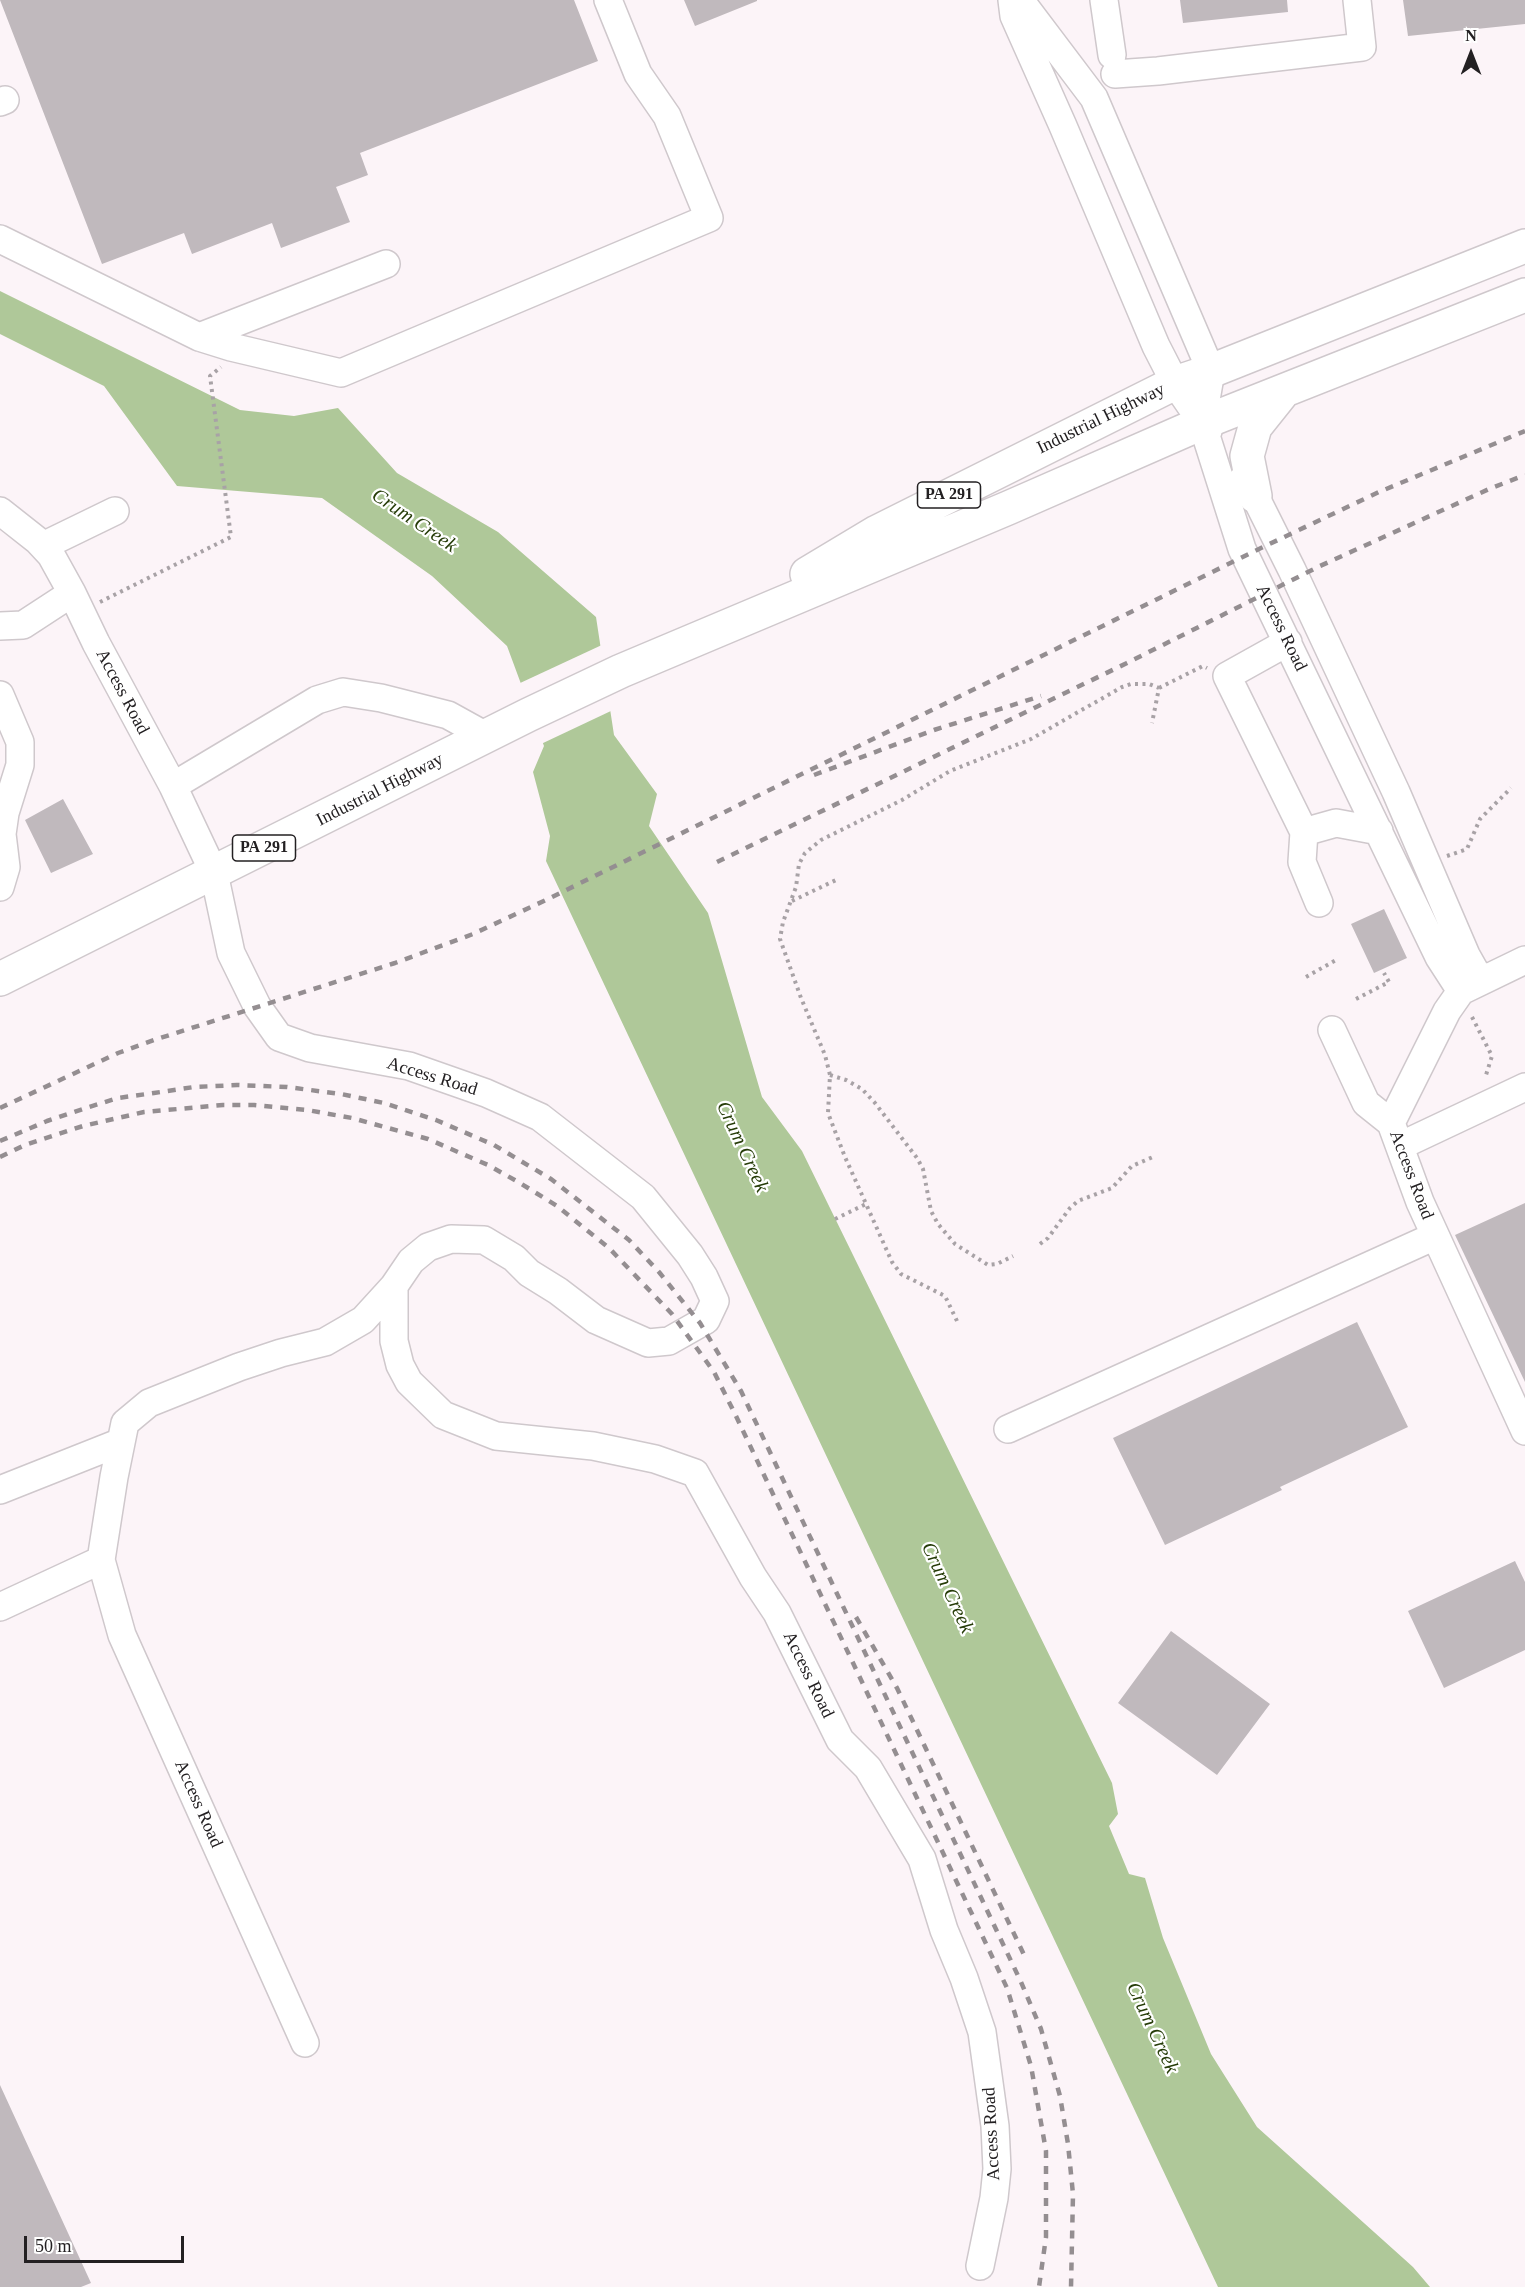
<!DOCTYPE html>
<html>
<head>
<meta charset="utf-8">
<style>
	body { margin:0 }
	#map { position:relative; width:1525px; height:2287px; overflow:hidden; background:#fcf4f8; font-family:"Times New Roman",serif }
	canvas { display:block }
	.north { position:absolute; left:1441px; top:24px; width:60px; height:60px; -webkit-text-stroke:4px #fff; paint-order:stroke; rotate:0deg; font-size:16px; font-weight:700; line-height:24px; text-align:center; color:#232022 }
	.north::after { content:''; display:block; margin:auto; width:21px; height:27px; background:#232022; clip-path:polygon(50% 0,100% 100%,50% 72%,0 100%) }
	.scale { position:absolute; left:24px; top:2236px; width:160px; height:27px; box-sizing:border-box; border:3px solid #232022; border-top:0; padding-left:8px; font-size:18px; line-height:21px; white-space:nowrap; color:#232022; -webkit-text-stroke:4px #fff; paint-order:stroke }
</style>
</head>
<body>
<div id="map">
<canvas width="1525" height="2287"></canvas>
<div class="north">N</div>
<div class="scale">50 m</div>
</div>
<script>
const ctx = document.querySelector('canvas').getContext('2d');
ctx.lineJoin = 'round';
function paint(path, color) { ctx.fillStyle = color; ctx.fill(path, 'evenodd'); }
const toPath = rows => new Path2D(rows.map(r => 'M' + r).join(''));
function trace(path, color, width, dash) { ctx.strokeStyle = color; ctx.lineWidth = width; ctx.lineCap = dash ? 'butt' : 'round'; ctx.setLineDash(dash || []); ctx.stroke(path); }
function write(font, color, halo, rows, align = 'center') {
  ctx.font = font + ' "Times New Roman",serif'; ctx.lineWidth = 4.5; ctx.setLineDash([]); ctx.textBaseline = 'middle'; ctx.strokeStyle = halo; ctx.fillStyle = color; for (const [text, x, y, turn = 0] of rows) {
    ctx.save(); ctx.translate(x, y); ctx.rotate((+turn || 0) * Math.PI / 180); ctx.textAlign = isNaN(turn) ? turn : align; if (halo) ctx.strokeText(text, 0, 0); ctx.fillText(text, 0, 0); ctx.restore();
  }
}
paint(toPath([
	[0,291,240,410,294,416,338,408,397,473,498,532,596,617,614,735,657,794,649,826,708,913,762,1097,802,1151,1112,1783,1118,1814,1109,1826,1129,1874,1145,1878,1163,1938,1211,2054,1257,2127,1413,2267,1430,2287,1218,2287,546,861,550,836,533,772,544,746,507,646,432,576,322,498,177,486,104,386,0,334]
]), '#afc899');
paint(toPath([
	[604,644,613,710,541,744,518,684]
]), '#fcf4f8');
paint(toPath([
	[0,0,574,0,598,61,360,153,368,175,336,187,350,222,281,248,272,223,192,254,184,233,102,264],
	[684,0,757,0,757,1,695,26],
	[1180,0,1287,0,1288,12,1183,23],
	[1403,0,1525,0,1525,24,1408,36],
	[63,799,93,854,51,873,25,820],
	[1384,909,1407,958,1374,973,1351,924],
	[1525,1203,1525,1382,1455,1235],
	[1357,1322,1408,1427,1280,1487,1282,1490,1165,1545,1113,1438],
	[1515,1561,1525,1582,1525,1650,1444,1688,1408,1611],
	[1171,1631,1270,1704,1217,1775,1118,1703],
	[0,2085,91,2283,81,2287,0,2287]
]), '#c0b9bd');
const minor = toPath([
	[1012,0,1014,16,1063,126,1156,346,1175,383,1208,431],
	[1020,0,1094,98,1211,371,1202,423,1242,549,1439,957,1461,991],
	[1104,0,1112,55],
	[1115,74,1158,71,1362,47,1357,0],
	[0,102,5,100],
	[0,239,199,337,386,264],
	[199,337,231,347,341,373,709,218,667,116,638,74,608,0],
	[1243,479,1255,496,1292,570,1396,792,1466,955,1475,971,1483,979],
	[0,511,38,541,51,555,72,593,96,643,173,786,214,873,231,953,257,1006,279,1037,310,1048,409,1066,486,1093,540,1117,643,1197,690,1255,704,1277,715,1301,706,1320,669,1341,648,1343,596,1320,558,1291,529,1273,514,1258,484,1240,451,1239,428,1247,411,1261,394,1286,394,1341,400,1365,409,1382,443,1415,496,1436,593,1446,655,1459,695,1473,753,1577,777,1613,840,1740,868,1768,922,1859,944,1930,964,1978,982,2032,995,2126,997,2169,994,2198,980,2266],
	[43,546,115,511],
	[0,626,23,625,72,593],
	[1288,642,1227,676,1304,832,1302,862,1319,903],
	[0,695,20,742,20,765,5,813,2,834,6,867,0,887],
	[173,786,317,700,343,692,381,698,448,715,486,736],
	[1304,832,1336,823,1379,831],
	[1525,960,1461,991,1447,1011,1391,1123,1420,1202,1525,1431],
	[1332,1030,1366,1103,1391,1123],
	[1400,1146,1525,1087],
	[1008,1429,1435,1236],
	[0,1490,121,1442],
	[0,1607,101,1560],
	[305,2043,122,1635,101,1560,114,1477,125,1423,149,1403,239,1367,281,1353,325,1342,363,1320,394,1286]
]);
const major = toPath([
	[1255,496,1247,456,1255,427,1283,392],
	[807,574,877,532,1175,383,1211,371,1525,246],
	[0,979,528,715,621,671,1008,508,1202,423,1525,295]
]);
trace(minor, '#cfc8cc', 30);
trace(major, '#cfc8cc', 36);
trace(toPath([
	[100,602,231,537,210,376,221,367],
	[1159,688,1203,666,1207,668],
	[1447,856,1467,849,1480,819,1511,788],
	[792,901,836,880],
	[1306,977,1336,960],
	[1356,999,1389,982,1384,973],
	[1472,1017,1492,1056,1486,1075,1487,1078],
	[830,1075,846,1080,862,1089,875,1103,917,1158,923,1169,931,1211,938,1224,955,1244,988,1265,997,1264,1013,1256],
	[835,1219,866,1204],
	[1040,1244,1048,1238,1070,1208,1078,1201,1112,1188,1132,1166,1153,1157],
	[957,1321,945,1296,901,1274,892,1262,845,1157,828,1113,830,1075,825,1055,801,998,780,939,783,922,796,887,799,864,805,853,821,840,902,800,950,771,1031,739,1122,687,1131,684,1149,684,1159,688,1152,723]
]), '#a8a2a6', 4, [3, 4.5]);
trace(minor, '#fff', 27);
trace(major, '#fff', 33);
trace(toPath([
	[814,775,934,730,1041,696],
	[717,862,1127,663,1320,566,1489,489,1525,475],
	[0,1108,118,1053,154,1040,395,963,473,934,548,899,1261,548,1379,492,1525,431],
	[0,1141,47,1121,89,1107,118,1098,154,1093,194,1087,237,1085,287,1087,341,1094,384,1103,436,1120,494,1145,551,1179,629,1240,659,1272,700,1323,741,1391,1021,1982,1041,2029,1060,2096,1068,2144,1073,2194,1071,2287],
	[0,1157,25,1145,83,1126,144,1112,223,1105,254,1105,307,1110,352,1118,428,1139,488,1165,520,1183,557,1206,609,1248,672,1314,714,1372,736,1416,1007,1988,1031,2066,1046,2151,1046,2237,1039,2287],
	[856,1617,897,1688,1026,1959]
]), '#948e91', 4.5, [8, 8]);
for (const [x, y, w] of [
	[949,495,63],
	[264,848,63]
]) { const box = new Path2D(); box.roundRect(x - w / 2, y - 13, w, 26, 4.5); ctx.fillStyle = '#fff'; ctx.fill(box); trace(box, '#232022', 1.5); }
write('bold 16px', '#232022', null, [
	["PA 291",949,495],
	["PA 291",264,848]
]);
write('18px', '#232022', '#fff', [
	["Industrial Highway",1101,419,-26],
	["Access Road",1281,628,64],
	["Access Road",122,692,62],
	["Industrial Highway",380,790,-27],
	["Access Road",432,1077,17],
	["Access Road",1411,1175,69],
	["Access Road",808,1675,64],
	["Access Road",198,1804,66],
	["Access Road",992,2134,-93]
]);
write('italic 20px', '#263c08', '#fff', [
	["Crum Creek",414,521,34],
	["Crum Creek",742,1147,65],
	["Crum Creek",947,1588,65],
	["Crum Creek",1152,2028,65]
]);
</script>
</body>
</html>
